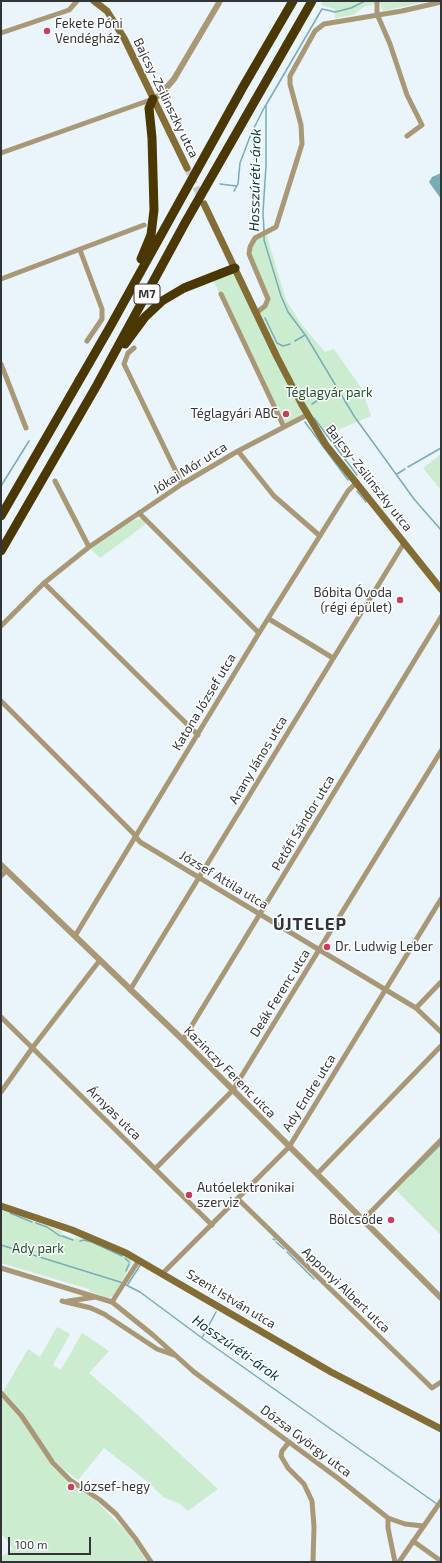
<!DOCTYPE html>
<html>
<head>
<meta charset="utf-8">
<style>
	body { margin:0 }
	#map { position:relative; width:442px; height:1563px; overflow:hidden; background:#eaf4fb; font-family:"Exo 2",sans-serif }
	canvas { display:block }
	.frame { position:absolute; inset:0; border:2px solid #313538; pointer-events:none }
	.scale { position:absolute; left:8px; top:1537px; width:83px; height:18px; box-sizing:border-box; border:2px solid #313538; border-top:0; padding-left:5px; font-size:12px; line-height:14px; white-space:nowrap; color:#313538; -webkit-text-stroke:3px #fff; paint-order:stroke }
</style>
</head>
<body>
<div id="map">
<canvas width="442" height="1563"></canvas>
<div class="frame"></div>
<div class="scale">100 m</div>
</div>
<script>
const ctx = document.querySelector('canvas').getContext('2d');
ctx.lineJoin = 'round';
function paint(path, color) { ctx.fillStyle = color; ctx.fill(path, 'evenodd'); }
const toPath = rows => new Path2D(rows.map(r => 'M' + r).join(''));
function trace(path, color, width, dash) { ctx.strokeStyle = color; ctx.lineWidth = width; ctx.lineCap = dash ? 'butt' : 'round'; ctx.setLineDash(dash || []); ctx.stroke(path); }
function write(font, color, halo, rows, align = 'center') {
  ctx.font = font + ' "Exo 2",sans-serif'; ctx.lineWidth = 3; ctx.setLineDash([]); ctx.textBaseline = 'middle'; ctx.strokeStyle = halo; ctx.fillStyle = color; for (const [text, x, y, turn = 0] of rows) {
    ctx.save(); ctx.translate(x, y); ctx.rotate((+turn || 0) * Math.PI / 180); ctx.textAlign = isNaN(turn) ? turn : align; if (halo) ctx.strokeText(text, 0, 0); ctx.fillText(text, 0, 0); ctx.restore();
  }
}
paint(toPath([
	[323,1,430,1,383,11,380,3,365,6,353,15,335,18,335,9,321,5],
	[266,233,286,300,301,324,325,352,334,349,362,389,371,416,328,434,307,415,284,427,212,278,235,268,256,313,267,303,249,254,252,242],
	[441,454,441,488,440,489,423,468],
	[142,519,146,524,100,558,91,549,134,520],
	[441,1143,441,1235,395,1189],
	[1,1209,23,1218,51,1227,62,1232,62,1234,75,1239,75,1237,87,1239,131,1259,132,1264,113,1296,108,1298,89,1291,89,1289,1,1263],
	[57,1327,70,1334,53,1365,61,1370,82,1333,109,1351,89,1373,140,1417,218,1489,188,1511,180,1504,163,1497,148,1482,104,1448,78,1480,62,1468,47,1452,22,1411,3,1392,28,1349,40,1357],
	[1,1396,19,1416,53,1468,84,1493,94,1499,128,1533,147,1562,1,1562,1,1557,13,1549,3,1535,1,1537]
]), '#ccecd0');
paint(toPath([
	[441,173,441,199,429,182,432,177]
]), '#78acb8');
trace(toPath([
	[220,184,236,186],
	[234,191,238,184,240,163,251,134,265,106],
	[264,231,263,212,266,166,266,105,322,9,335,12,351,8,365,1],
	[264,235,264,240,281,296,288,312,306,336,354,416,414,499,441,530],
	[265,318,277,343,283,346,290,344],
	[295,341,305,335],
	[312,404,337,388],
	[314,418,357,475],
	[305,422,348,480],
	[408,467,441,448],
	[397,474,405,469],
	[1,486,29,441],
	[357,491,366,502],
	[411,1174,441,1144],
	[10,1213,32,1222],
	[36,1223,47,1227,60,1236],
	[62,1236,73,1240],
	[273,1239,275,1240],
	[80,1241,84,1240,92,1242,122,1256],
	[276,1242,284,1249],
	[1,1245,120,1282,140,1292,202,1338,437,1504],
	[287,1252,314,1279],
	[125,1258,129,1262],
	[126,1271,129,1264],
	[128,1284,141,1264],
	[202,1338,216,1312]
]), '#78acb8', 1.5);
trace(toPath([
	[187,168,202,200]
]), '#c5ced4', 7, [7, 3.5]);
trace(toPath([
	[377,1,377,14,390,44,407,95,422,125,407,136],
	[1,33,69,10,77,1],
	[1,153,153,99],
	[80,250,102,309,102,319,87,341],
	[1,279,144,225],
	[221,294,284,427],
	[256,313,265,306,268,299,249,254,250,247,255,238,276,227,302,144,301,125,290,84,290,76,315,31,324,24,402,11,441,2],
	[134,348,128,353,124,364,182,484],
	[1,364,26,428],
	[238,451,274,496,320,536],
	[55,481,89,547],
	[139,513,259,633],
	[44,583,198,735],
	[269,619,333,658],
	[1,626,44,583,89,547,182,484,238,451,307,415],
	[1,701,133,833,140,842,416,1008,441,1032],
	[1,876,6,871],
	[75,936,259,633,348,491,357,482],
	[130,990,404,543],
	[416,1008,441,982],
	[1,1017,212,1225],
	[183,1040,441,617],
	[1,1092,33,1047,100,960],
	[155,1169,233,1090,441,751],
	[317,1174,441,1046],
	[238,1199,432,1388,441,1382],
	[363,1220,441,1140],
	[1,1268,112,1302,153,1335,194,1372,339,1479,388,1518,405,1524,423,1526],
	[163,1273,289,1147,441,899],
	[62,1301,91,1308,104,1314,157,1349,174,1355],
	[68,1301,96,1297],
	[112,1302,139,1260],
	[1,1393,21,1415,53,1463,70,1480,100,1500,116,1514,135,1538,151,1562],
	[289,1442,282,1451,281,1456,288,1468,304,1484,312,1501,314,1527,313,1562],
	[388,1518,388,1528,395,1562],
	[413,1541,441,1561],
	[399,1562,441,1501]
]), '#a89875', 5);
trace(toPath([
	[153,99,160,95,174,79,220,1],
	[1,865,183,1040,441,1298]
]), '#a89875', 6);
trace(toPath([
	[94,1,107,11,124,38,187,168],
	[204,204,277,357,302,405,326,445,441,589],
	[1,1206,72,1230,126,1253,331,1372,441,1429]
]), '#846d35', 7);
trace(toPath([
	[141,259,151,235,154,210,152,138,149,108,153,99],
	[125,344,145,317,162,301,184,288,235,268],
	[1,516,110,327,243,87,293,1],
	[1,551,97,385,185,223,312,1]
]), '#4a3701', 9);
for (const [x, y, r, color] of [
	[47,31,4,"#cb3c5f"],
	[286,414,4,"#cb3c5f"],
	[400,600,4,"#cb3c5f"],
	[327,947,4,"#cb3c5f"],
	[189,1195,4,"#cb3c5f"],
	[391,1220,4,"#cb3c5f"],
	[71,1487,4,"#cb3c5f"]
]) { const dot = new Path2D(); dot.arc(x, y, r, 0, 2 * Math.PI); ctx.fillStyle = color; ctx.fill(dot); trace(dot, '#fff', 1.5); }
for (const [x, y, w] of [
	[147,294,26]
]) { const box = new Path2D(); box.roundRect(x - w / 2, y - 10, w, 20, 3); ctx.fillStyle = '#fff'; ctx.fill(box); trace(box, '#313538', 1); }
write('bold 12px', '#313538', null, [
	["M7",147,294]
]);
write('13px', '#313538', '#fff', [
	["Fekete Póni",55,24],
	["Vendégház",55,39],
	["Téglagyári ABC",278,414,"right"],
	["Bóbita Óvoda",392,593,"right"],
	["(régi épület)",392,608,"right"],
	["Dr. Ludwig Leber",335,947],
	["Autóelektronikai",197,1188],
	["szerviz",197,1203],
	["Bölcsőde",383,1220,"right"],
	["József-hegy",79,1487]
], 'left');
write('13px', '#313538', '#fff', [
	["Bajcsy-Zsilinszky utca",166,98,64],
	["Jókai Mór utca",190,468,-32],
	["Bajcsy-Zsilinszky utca",369,478,52],
	["Katona József utca",204,702,-59],
	["Arany János utca",258,760,-59],
	["Petőfi Sándor utca",303,823,-59],
	["József Attila utca",224,880,31],
	["Deák Ferenc utca",280,993,-58],
	["Kazinczy Ferenc utca",230,1072,45],
	["Ady Endre utca",309,1093,-58],
	["Árnyas utca",114,1113,45],
	["Apponyi Albert utca",346,1290,44],
	["Szent István utca",231,1299,31],
	["Dózsa György utca",306,1441,37]
]);
write('13px', '#1c5129', '#fff', [
	["Téglagyár park",329,393],
	["Ady park",38,1249]
]);
write('italic 14px', '#02363f', '#fff', [
	["Hosszúréti-árok",255,180,-89],
	["Hosszúréti-árok",236,1348,35]
]);
ctx.letterSpacing = '1px';
write('bold 17px', '#2e353b', '#fff', [
	["ÚJTELEP",310,924]
]);
ctx.letterSpacing = '0px';
</script>
</body>
</html>
